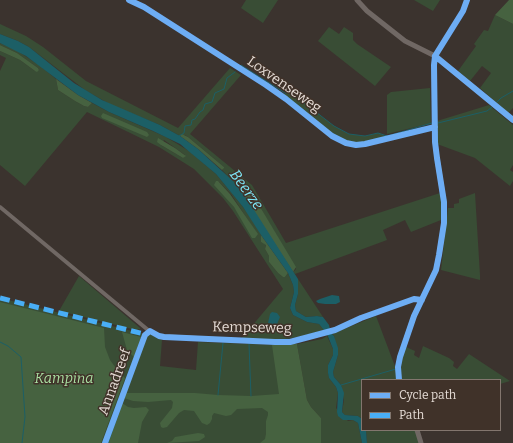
<!DOCTYPE html>
<html>
<head>
<meta charset="utf-8">
<style>
	body { margin:0 }
	#map { position:relative; width:513px; height:443px; overflow:hidden; background:#3b332e; font-family:Bitter,serif }
	canvas { display:block }
	.legend { position:absolute; left:361px; top:379px; width:140px; height:52px; box-sizing:border-box; background:#403229; border:1px solid #82766e; margin:0; padding:5px 7px; list-style:none; font-size:12px; color:#e5dcd6 }
	.legend li { display:flex; align-items:center; gap:8px; height:20px }
	.legend b { width:20px; border:1px solid #82766e }
</style>
</head>
<body>
<div id="map">
<canvas width="513" height="443"></canvas>
<ul class="legend">
<li><b style="height:5px;background:#6dadf4"></b>Cycle path</li>
<li><b style="height:5px;background:#49aef6"></b>Path</li>
</ul>
</div>
<script>
const ctx = document.querySelector('canvas').getContext('2d');
ctx.lineJoin = 'round';
function paint(path, color) { ctx.fillStyle = color; ctx.fill(path, 'evenodd'); }
const toPath = rows => new Path2D(rows.map(r => 'M' + r).join(''));
function trace(path, color, width, dash) { ctx.strokeStyle = color; ctx.lineWidth = width; ctx.lineCap = dash ? 'butt' : 'round'; ctx.setLineDash(dash || []); ctx.stroke(path); }
function write(font, color, halo, rows, align = 'center') {
  ctx.font = font + ' Bitter,serif'; ctx.lineWidth = 3; ctx.setLineDash([]); ctx.textBaseline = 'middle'; ctx.strokeStyle = halo; ctx.fillStyle = color; for (const [text, x, y, turn = 0] of rows) {
    ctx.save(); ctx.translate(x, y); ctx.rotate((+turn || 0) * Math.PI / 180); ctx.textAlign = isNaN(turn) ? turn : align; if (halo) ctx.strokeText(text, 0, 0); ctx.fillText(text, 0, 0); ctx.restore();
  }
}
paint(toPath([
	[246,0,278,0,263,23,241,8],
	[414,0,440,0,433,11],
	[495,15,513,24,513,108,508,113,480,88,491,73,482,66,470,81,458,71,476,46,474,44,484,30,488,31],
	[0,24,26,36,43,47,86,81,178,128,230,68,241,75,190,134,252,185,286,243,440,193,442,209,441,220,411,232,405,220,383,230,387,240,295,274,293,272,296,269,250,190,245,186,242,187,240,189,222,170,224,167,188,137,185,135,180,136,160,125,111,105,85,90,29,47,18,41,0,34],
	[329,27,339,34,344,27,353,33,353,40,357,44,391,67,375,86,318,41],
	[0,43,16,50,39,65,56,79,58,90,75,101,84,106,88,107,92,103,109,112,166,137,189,151,216,174,243,207,259,230,261,235,261,242,266,244,265,249,269,256,269,262,278,273,283,277,285,277,288,273,293,285,294,292,290,308,293,315,307,322,319,324,324,330,299,337,285,339,241,339,283,289,233,211,223,198,194,169,159,147,87,112,25,186,0,165,0,71,6,58,0,55,0,51,20,60,35,71,39,70,38,68,17,53,0,45],
	[164,140,185,155,183,158,161,145],
	[218,181,231,194,257,234,230,202],
	[430,88,431,124,420,126,387,134,387,95,391,92],
	[290,92,334,126,349,134,365,136,378,133,387,136,388,138,365,144,352,144,341,140,283,96,285,93],
	[489,105,513,125,513,165,510,170,513,172,513,181,510,186,475,158,437,144,437,121],
	[475,193,480,275,480,280,441,270,448,208,454,208,454,204,459,203,459,199],
	[79,276,140,328,140,329,136,330,59,311],
	[298,279,323,317,317,316,306,317,296,311,295,305,298,294],
	[0,298,144,334,147,336,150,334,162,340,160,366,196,370,198,342,277,345,298,443,0,443],
	[376,316,396,369,397,380,362,380,362,419,358,416,345,415,342,412,344,400,341,385,334,377,333,372,338,355,334,336,332,334],
	[327,336,333,349,333,355,328,365,329,378,336,387,338,393,336,408,348,421,353,420,358,423,362,443,321,443,321,418,311,407,307,400,297,344,322,339],
	[423,346,449,358,454,362,453,366,457,369,469,354,510,381,500,384,500,380,401,380,401,370,402,358,406,347,415,351,414,355,419,358],
	[366,430,415,430,420,443,367,443]
]), '#394d35');
paint(toPath([
	[509,0,513,0,513,24,495,15],
	[0,45,17,53,38,68,39,70,37,72,35,71,20,60,0,51],
	[56,79,78,95,92,103,88,107,84,106,75,101,58,90],
	[103,113,147,132,149,135,147,137,102,118,101,116],
	[182,134,188,137,224,167,224,168,222,170,198,149,180,136],
	[158,138,175,148,186,156,183,158,161,145,157,142],
	[216,181,218,181,230,194,258,234,255,238,252,238,234,207,214,185],
	[245,186,250,190,296,267,293,272,240,190,242,187],
	[261,235,288,273,285,277,283,277,278,273,269,262,269,256,265,249,266,245,261,242],
	[0,302,104,328,105,347,110,360,118,371,125,378,101,443,0,443],
	[122,332,141,337,134,357,127,350],
	[297,344,307,400,311,407,321,418,321,443,260,443,265,439,266,434,266,421,268,415,268,412,262,408,237,409,231,415,226,416,214,413,212,416,212,419,210,423,207,425,202,423,194,411,184,410,179,413,167,427,163,428,161,427,160,423,172,408,173,402,171,400,148,402,133,401,124,398,125,393,195,393,218,395,251,396,279,394,272,345],
	[122,403,128,407,134,408,146,407,149,410,142,422,138,443,108,443],
	[198,433,204,434,205,437,199,441,167,443,172,441,175,437]
]), '#466240');
paint(toPath([
	[0,34,18,41,29,47,74,83,102,100,160,125,180,136,198,149,233,181,249,202,298,279,298,294,295,305,296,311,306,317,317,316,323,317,329,325,330,329,329,331,334,336,338,348,338,355,333,372,334,377,341,385,344,393,342,412,345,415,358,416,362,419,362,430,366,430,367,443,362,443,358,423,353,420,343,420,338,416,337,412,338,393,336,387,329,378,328,373,328,365,333,355,333,349,327,334,319,324,307,322,293,315,290,308,294,292,293,285,288,273,261,235,243,207,216,174,180,144,153,131,109,112,78,95,26,56,0,43],
	[332,295,339,296,340,302,336,304,325,304,318,303,316,301,320,299],
	[272,312,277,313,280,317,277,324,275,325,268,323,270,314]
]), '#1c5f66');
trace(toPath([
	[239,67,241,65,285,93,290,92,334,126,349,134,365,136,378,133,387,136,432,123],
	[497,102,501,98,513,91],
	[438,123,487,111,492,107],
	[179,136,184,133,185,126,191,125,192,120,195,119,200,112,203,110,205,104,212,102,215,93,224,89,227,78,235,72],
	[0,342,8,346,21,357,25,417,22,443],
	[249,344,251,396],
	[341,385,396,369],
	[218,395,223,343],
	[108,443,124,398]
]), '#1c5f66', 1);
trace(toPath([
	[435,56,463,11,467,0],
	[0,207,148,330,159,336,275,342,290,342,335,330,361,318,414,299,422,300]
]), '#706864', 4);
trace(toPath([
	[357,0,367,11,405,41,435,56,513,120],
	[399,380,398,367,400,357,414,316,436,270,439,255,444,223,444,202,437,158,435,142,434,65,435,56],
	[417,430,421,443]
]), '#706864', 5);
trace(toPath([
	[0,298,144,334]
]), '#49aef6', 5, [10, 5]);
trace(toPath([
	[129,0,144,7,266,85,286,99,332,136,346,143,356,145,365,144,435,127],
	[435,56,513,120],
	[399,380,398,367,400,357,414,316,436,270,439,255,444,223,444,202,437,158,435,142,434,65,435,56,463,11,467,0],
	[105,443,145,335,150,331,159,336,164,337,275,342,290,342,335,330,361,318,414,299,422,300]
]), '#6dadf4', 6);
write('14px', '#e5dcd6', '#403229', [
	["Loxvenseweg",284,85,35],
	["Kempseweg",252,328,1],
	["Annadreef",115,382,-70]
]);
write('italic 14px', '#a9dfa1', '#403229', [
	["Kampina",64,379]
]);
write('italic 15px', '#7ee8f8', '#403229', [
	["Beerze",246,190,54]
]);
</script>
</body>
</html>
